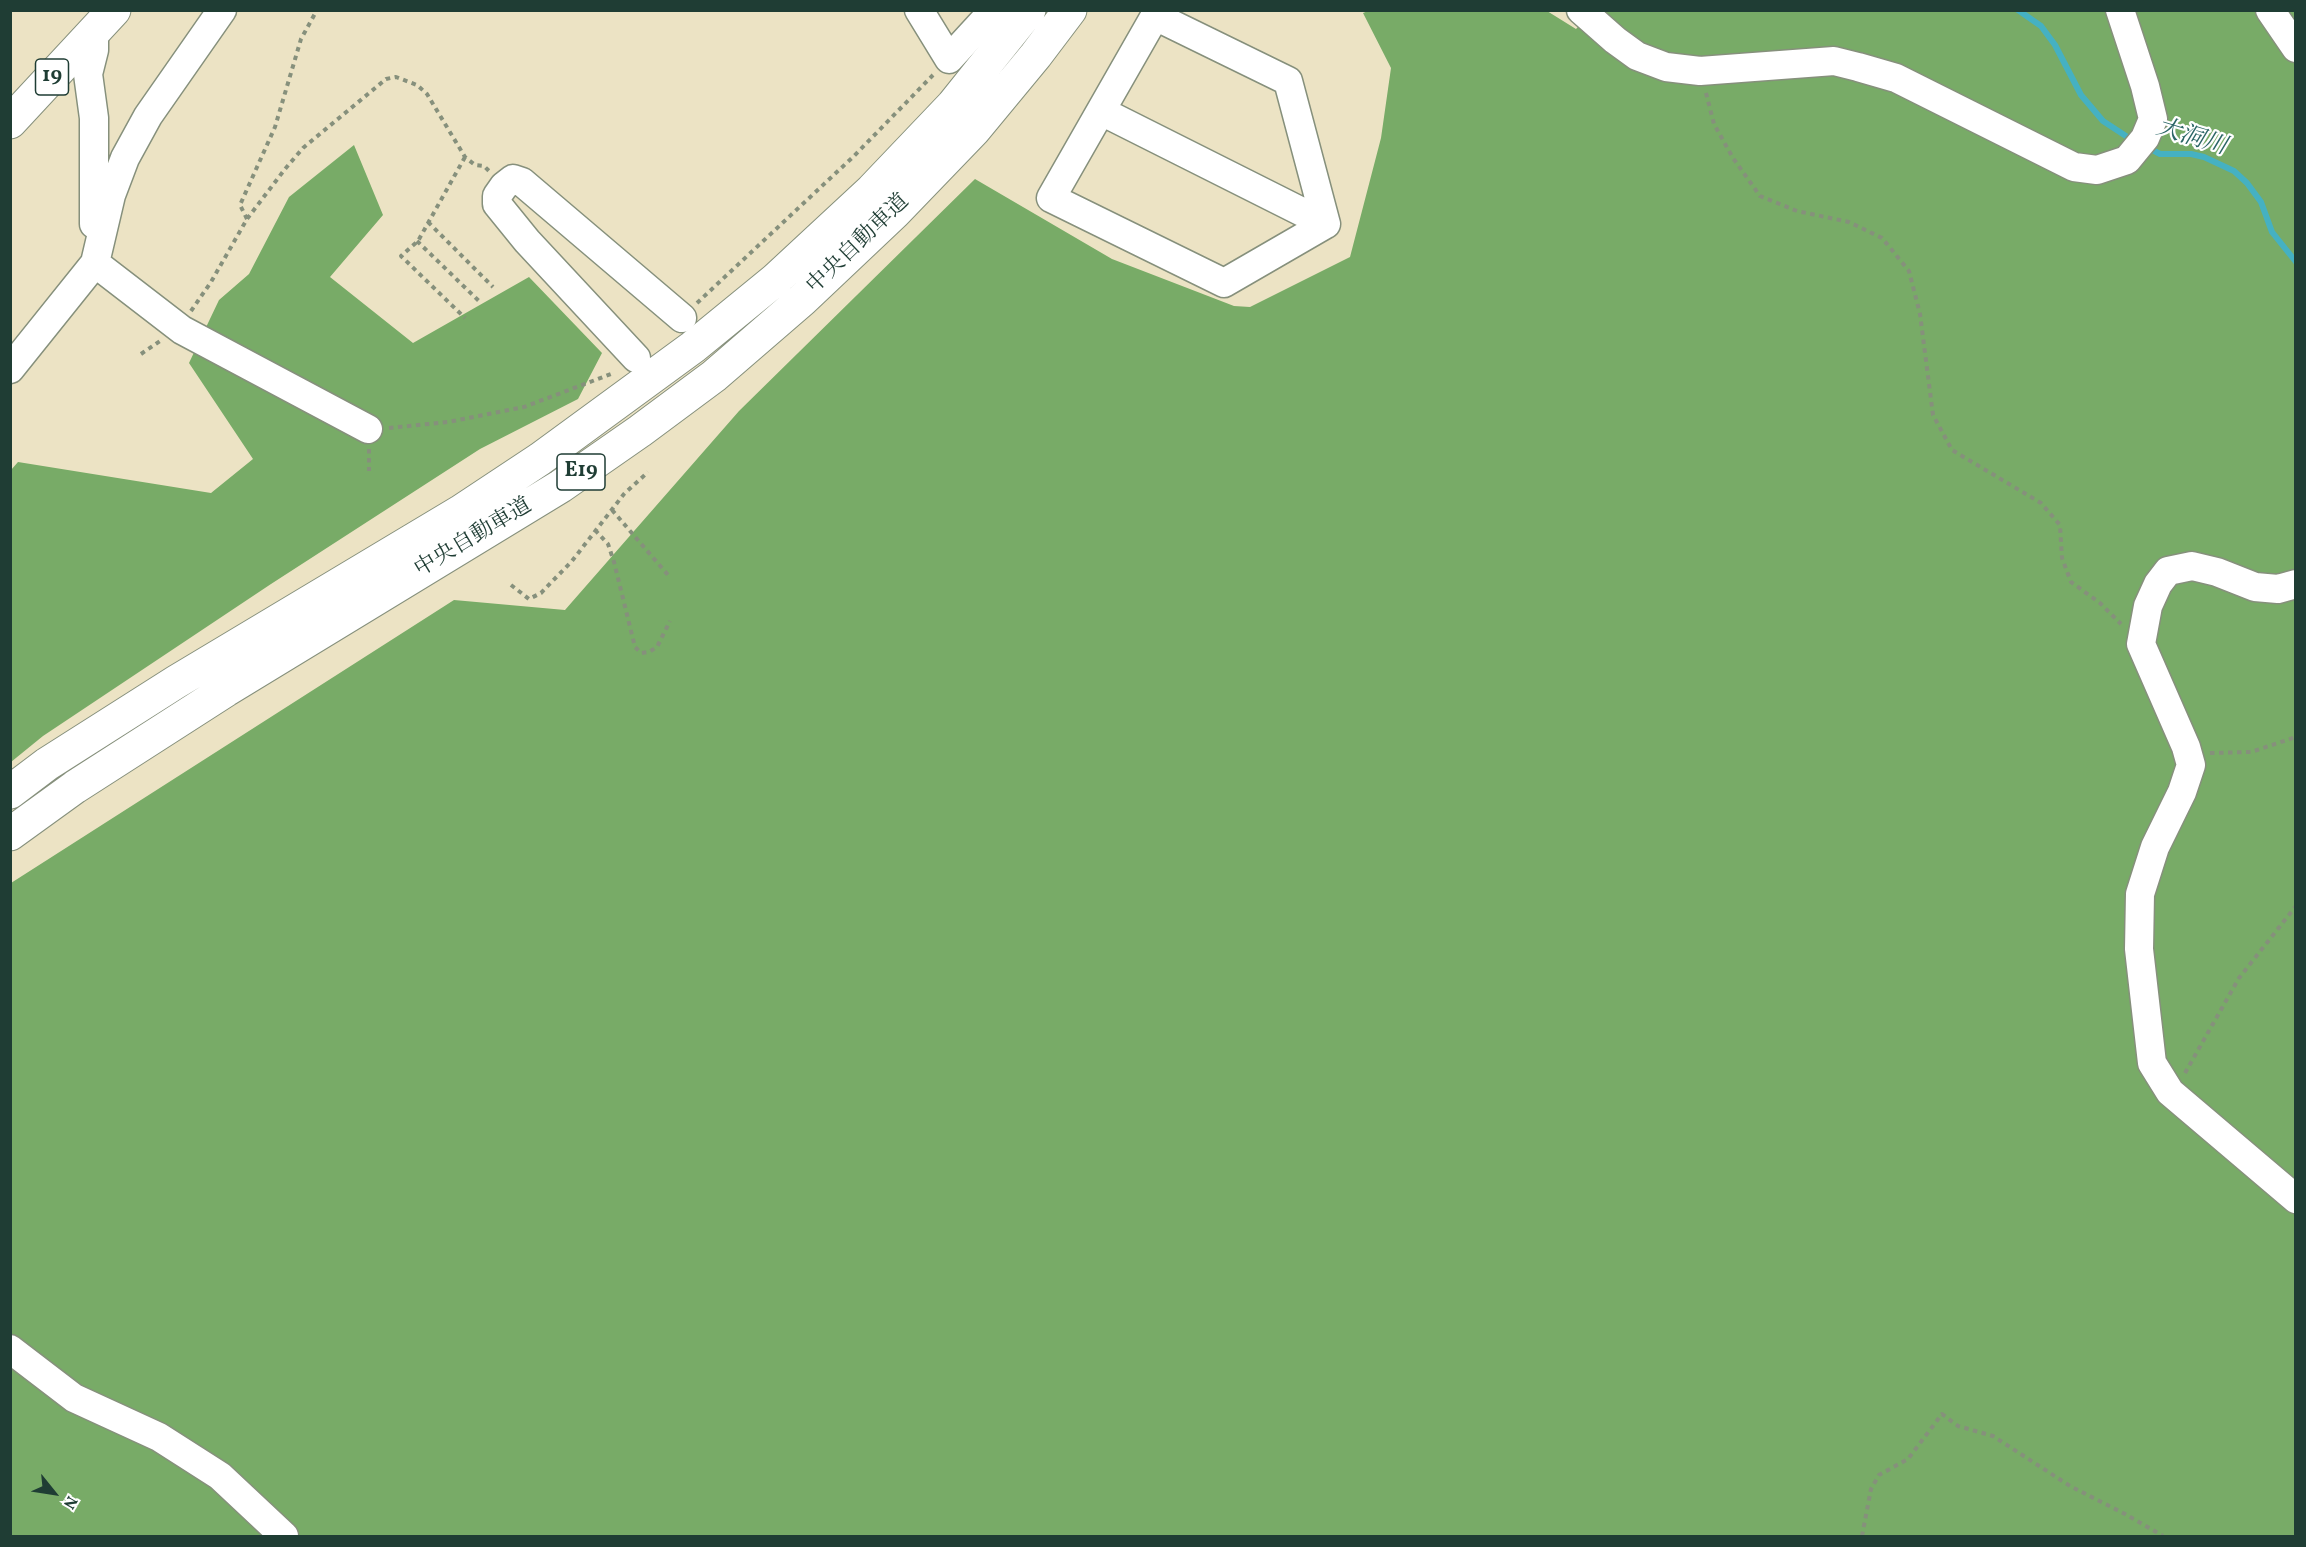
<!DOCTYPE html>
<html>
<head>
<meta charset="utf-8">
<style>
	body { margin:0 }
	#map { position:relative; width:2306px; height:1547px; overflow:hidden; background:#ece3c4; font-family:Vollkorn,serif }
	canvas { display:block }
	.frame { position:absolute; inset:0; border:12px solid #1f3d34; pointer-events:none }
	.north { position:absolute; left:24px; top:1463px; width:60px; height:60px; -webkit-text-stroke:4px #fff; paint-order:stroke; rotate:120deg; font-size:16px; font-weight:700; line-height:24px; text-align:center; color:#1f3d34 }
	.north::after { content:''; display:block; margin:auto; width:21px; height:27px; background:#1f3d34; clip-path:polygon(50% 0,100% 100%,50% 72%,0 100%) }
</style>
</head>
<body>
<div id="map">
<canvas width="2306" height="1547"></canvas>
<div class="frame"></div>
<div class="north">N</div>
</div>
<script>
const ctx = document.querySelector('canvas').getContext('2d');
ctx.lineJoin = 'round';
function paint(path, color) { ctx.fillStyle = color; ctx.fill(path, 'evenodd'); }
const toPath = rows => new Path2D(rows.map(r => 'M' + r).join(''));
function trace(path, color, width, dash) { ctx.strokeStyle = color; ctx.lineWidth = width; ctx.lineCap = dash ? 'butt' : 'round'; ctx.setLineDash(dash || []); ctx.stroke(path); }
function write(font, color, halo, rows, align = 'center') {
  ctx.font = font + ' Vollkorn,"Noto Serif JP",serif'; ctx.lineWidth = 4.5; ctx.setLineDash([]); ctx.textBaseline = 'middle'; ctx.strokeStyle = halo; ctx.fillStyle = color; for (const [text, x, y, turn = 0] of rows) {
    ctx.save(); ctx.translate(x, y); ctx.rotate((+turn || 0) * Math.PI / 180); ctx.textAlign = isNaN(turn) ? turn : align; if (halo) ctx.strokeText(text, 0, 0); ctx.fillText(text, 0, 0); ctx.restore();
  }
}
paint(toPath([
	[1594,10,2295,11,2295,1536,11,1536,11,883,454,600,565,610,739,411,975,179,1112,259,1234,306,1250,307,1350,257,1381,138,1391,68,1363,13,1368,11,1547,11,1576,29],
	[354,145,383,215,330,277,413,343,529,277,602,353,578,399,480,449,271,584,43,736,11,762,11,470,18,462,211,493,253,459,189,363,219,300,249,274,289,197]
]), '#78ab67');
trace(toPath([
	[2018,10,2041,26,2055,45,2081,95,2103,121,2132,140],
	[2147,147,2160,154,2191,154,2204,157,2234,171,2247,183,2261,202,2272,232,2296,262]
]), '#45b1c2', 6);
const minor = toPath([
	[919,10,949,59,994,10],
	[1581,10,1615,40,1637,56,1666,67,1700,71,1834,61,1858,67,1896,78,2074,167,2097,170,2127,160,2145,138,2153,119,2145,86,2120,10],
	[2270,10,2296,48],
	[1155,16,1051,198,1224,283,1326,224,1288,81,1155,16,1157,10],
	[94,32,94,50,88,74,94,118,94,224],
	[1101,111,1326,224],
	[95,263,182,330,368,429],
	[636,358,527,241,497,204,497,196,504,186,513,179,522,182,682,318],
	[10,369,95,263,111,195,125,158,148,116,222,10],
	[2296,584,2278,589,2255,587,2217,572,2192,566,2168,571,2158,584,2148,606,2141,644,2186,747,2191,765,2182,792,2155,847,2140,894,2139,949,2152,1063,2170,1092,2296,1199],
	[10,1349,74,1398,159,1437,220,1476,284,1536]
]);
const highway = toPath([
	[10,122,114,10],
	[10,792,47,764,176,682,460,512,540,459,693,347,775,280,872,190,953,105,1029,10],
	[10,834,75,787,226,690,561,486,640,431,714,376,802,300,894,213,974,130,1036,55,1070,10]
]);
trace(minor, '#86907c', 31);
trace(highway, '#86907c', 35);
trace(toPath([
	[1706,93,1714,124,1733,158,1760,196,1797,211,1849,222,1882,238,1909,271,1920,314,1933,415,1952,450,2041,503,2060,525,2062,558,2071,582,2100,603,2121,624],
	[465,157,418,241,401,256,465,318],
	[247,219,240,205,275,127,301,39,317,10],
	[428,222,493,287],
	[417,241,480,302],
	[697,303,854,156,933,75],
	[191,311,211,282,247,219,285,169,303,148,386,79,396,77,417,85,427,94,465,157,475,165,484,166,489,171],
	[141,354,160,341],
	[389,428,448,422,524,407,611,374],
	[369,449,369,471],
	[612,510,668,575],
	[595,530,608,544,614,562,635,647,641,653,649,652,657,647,670,621],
	[511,585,529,599,541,593,572,561,624,494,648,472],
	[2210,753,2251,752,2296,737],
	[2185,1073,2239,978,2296,906],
	[1862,1536,1871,1489,1879,1475,1908,1459,1942,1414,1958,1426,1993,1436,2070,1486,2125,1514,2163,1536]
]), '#86907c', 4, [4.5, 4.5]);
trace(minor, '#fff', 28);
trace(highway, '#fff', 33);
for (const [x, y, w] of [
	[52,77,33],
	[581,472,48]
]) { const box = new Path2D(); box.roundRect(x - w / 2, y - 18, w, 36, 4.5); ctx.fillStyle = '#fff'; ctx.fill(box); trace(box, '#1f3d34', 1.5); }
write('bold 21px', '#1f3d34', null, [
	["19",52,77],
	["E19",581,472]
]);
write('22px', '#1f3d34', '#fff', [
	["中央自動車道",859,245,-44],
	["中央自動車道",474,539,-31]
]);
write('italic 24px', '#2c6666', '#fff', [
	["大洞川",2191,139,17]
]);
</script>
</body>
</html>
